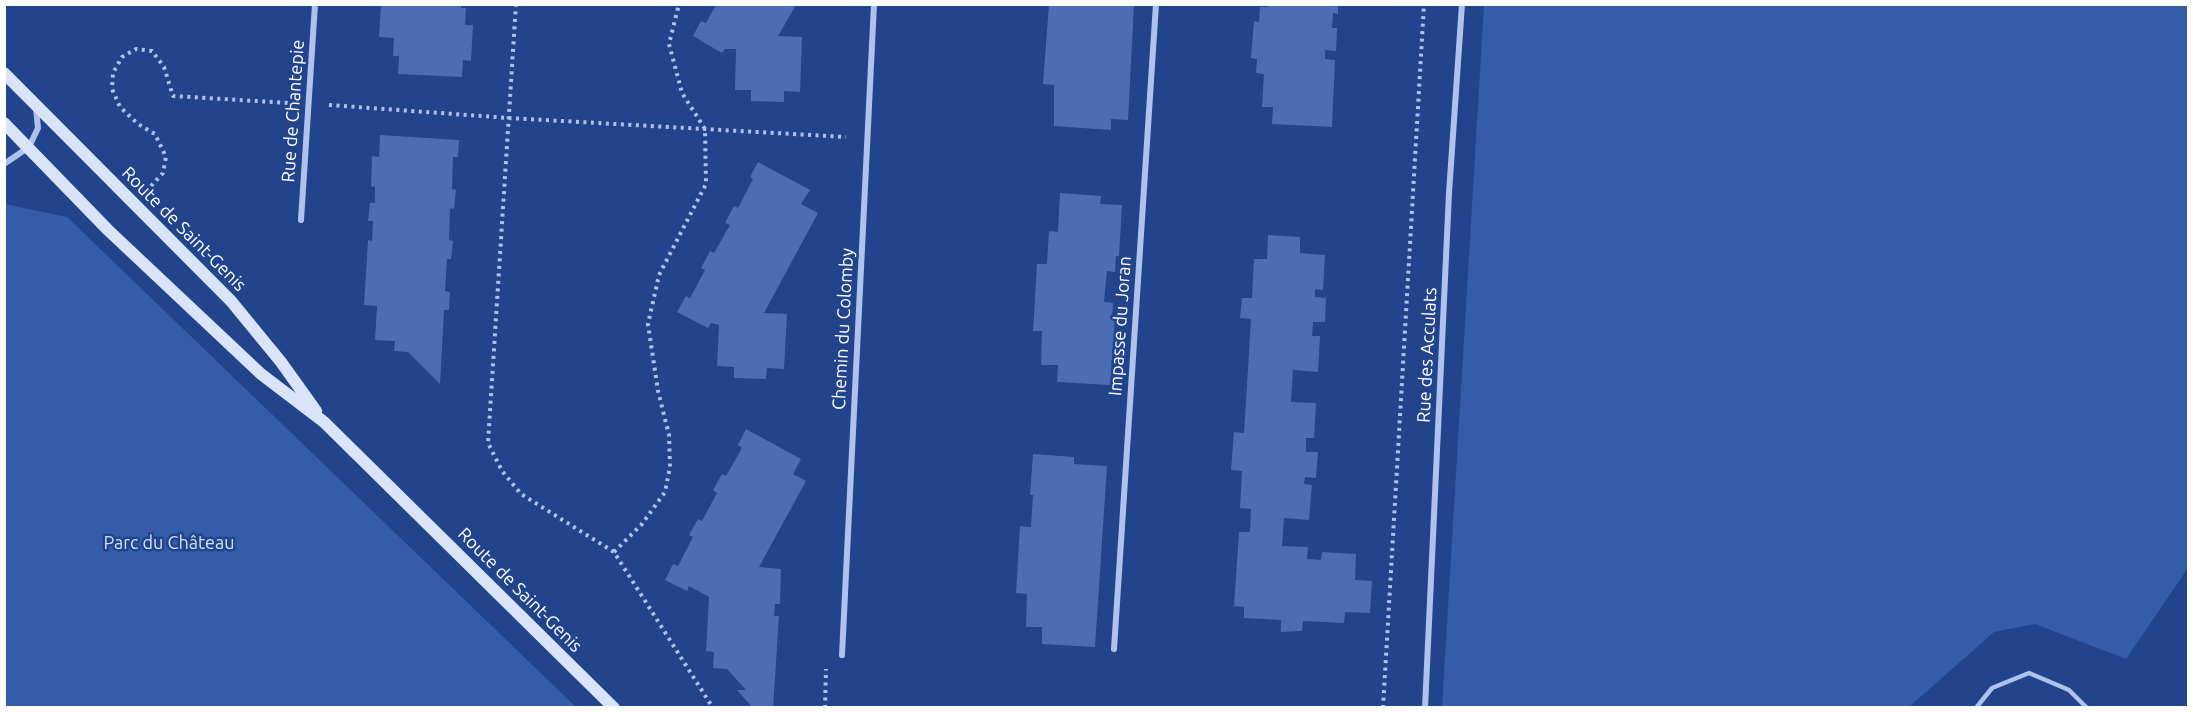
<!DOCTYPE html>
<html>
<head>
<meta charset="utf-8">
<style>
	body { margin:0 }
	#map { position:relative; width:2193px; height:712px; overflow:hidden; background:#21448c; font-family:Ubuntu,sans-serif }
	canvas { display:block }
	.frame { position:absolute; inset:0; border:6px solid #fff; pointer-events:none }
</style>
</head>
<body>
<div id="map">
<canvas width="2193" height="712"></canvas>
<div class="frame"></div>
</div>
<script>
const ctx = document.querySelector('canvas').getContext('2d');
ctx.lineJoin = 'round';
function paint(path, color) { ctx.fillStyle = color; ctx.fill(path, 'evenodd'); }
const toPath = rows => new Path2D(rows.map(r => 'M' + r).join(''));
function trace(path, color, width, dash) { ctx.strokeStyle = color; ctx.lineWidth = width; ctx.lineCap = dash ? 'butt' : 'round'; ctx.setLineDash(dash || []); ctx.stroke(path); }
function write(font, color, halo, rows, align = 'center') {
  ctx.font = font + ' Ubuntu,sans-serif'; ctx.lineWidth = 5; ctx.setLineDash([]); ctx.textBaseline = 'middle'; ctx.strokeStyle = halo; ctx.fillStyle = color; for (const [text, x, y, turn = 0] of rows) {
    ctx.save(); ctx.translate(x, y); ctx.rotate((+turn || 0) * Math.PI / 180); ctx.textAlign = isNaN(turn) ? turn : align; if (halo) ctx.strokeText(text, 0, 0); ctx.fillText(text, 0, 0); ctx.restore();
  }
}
paint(toPath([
	[1484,5,2188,5,2188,568,2126,659,2035,624,1994,632,1909,707,1442,707],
	[5,204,67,217,576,707,5,707]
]), '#355ca9');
paint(toPath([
	[1268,4,1338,4,1338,14,1333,13,1332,28,1337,28,1336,51,1325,50,1325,59,1335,60,1332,127,1272,124,1273,107,1262,107,1264,74,1256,73,1257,59,1251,58,1254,21,1259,22,1260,7,1268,7],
	[381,5,461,5,461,8,466,8,465,25,473,25,471,61,463,60,462,77,398,74,399,56,393,56,394,38,379,37],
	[716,5,796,5,778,36,802,37,800,92,784,91,784,102,751,101,751,90,735,90,736,49,725,49,722,53,693,36,701,21,706,23],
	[1049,5,1134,5,1128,120,1111,119,1111,130,1054,126,1054,85,1043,84],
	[380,135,459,140,458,157,453,157,452,189,456,190,454,209,450,208,449,240,453,241,451,259,447,259,445,291,450,292,449,310,444,310,440,384,408,352,394,351,395,341,375,340,377,306,364,305,368,240,372,241,373,221,368,221,370,203,375,203,375,187,371,186,372,156,379,157],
	[758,162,810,190,801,204,818,213,764,313,787,314,784,369,767,368,766,379,734,378,734,367,717,366,719,325,711,323,708,328,677,312,686,296,690,298,705,270,701,268,710,251,714,253,730,225,725,223,734,206,738,208,753,179,750,177],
	[1060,193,1101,196,1100,204,1122,205,1119,256,1116,256,1115,272,1107,271,1104,302,1113,303,1112,319,1115,319,1110,385,1057,382,1058,365,1041,365,1042,331,1033,331,1037,264,1047,264,1049,231,1058,232],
	[1268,235,1300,237,1300,253,1325,255,1323,290,1315,289,1315,297,1326,298,1325,322,1313,322,1312,336,1320,336,1318,372,1293,370,1291,402,1316,403,1314,438,1306,438,1306,452,1318,452,1316,478,1305,477,1304,484,1312,485,1309,520,1284,518,1282,546,1308,547,1307,559,1321,560,1322,552,1356,554,1355,580,1372,581,1370,613,1345,612,1344,623,1303,621,1302,631,1281,632,1281,620,1244,618,1244,607,1234,606,1239,532,1250,532,1251,509,1240,508,1242,471,1231,470,1234,432,1244,433,1251,319,1240,318,1242,298,1252,298,1254,259,1267,259],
	[746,429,801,459,793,474,806,481,759,567,781,569,780,604,775,604,774,616,779,616,773,708,753,708,737,690,746,690,727,669,713,668,714,652,706,651,709,597,689,586,687,591,665,580,673,564,678,566,693,537,689,535,698,519,702,521,717,493,713,490,722,474,726,476,742,448,738,445],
	[1033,454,1074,457,1074,464,1107,466,1095,647,1042,644,1042,627,1026,627,1027,594,1016,593,1020,526,1031,527,1033,495,1030,495]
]), '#4a6db3');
trace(toPath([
	[516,4,488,443,502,471,521,494,614,552,713,708],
	[329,105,509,118,846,137],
	[151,186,163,173,166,157,155,134,138,124,120,107,112,89,113,73,122,57,136,49,152,51,164,67,173,96,289,103],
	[614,552,642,524,665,492,670,467,669,435,658,391,648,324,659,275,706,184,705,129,682,93,669,44,679,4],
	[825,708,826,669],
	[1383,708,1424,4]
]), '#aec3eb', 4, [3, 4.5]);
trace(toPath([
	[1976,708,1992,688,2029,673,2069,690,2087,708]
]), '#aec3eb', 4.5);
trace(toPath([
	[4,164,29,147,38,128,36,108],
	[301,220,315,4],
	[1114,649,1156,4],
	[842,655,874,4],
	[1425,708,1449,193,1462,4]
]), '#aec3eb', 6);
trace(toPath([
	[4,73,231,301,281,362,316,411],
	[4,123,108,230,261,374,324,422,614,708]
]), '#dae4f9', 12);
write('18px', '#fff', '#21448c', [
	["Rue de Chantepie",293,111,-86],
	["Route de Saint-Genis",184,229,45],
	["Impasse du Joran",1120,326,-86],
	["Chemin du Colomby",843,329,-87],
	["Rue des Acculats",1427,355,-87],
	["Route de Saint-Genis",520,590,45]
]);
write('18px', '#d3e0f8', '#21448c', [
	["Parc du Château",169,543]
]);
</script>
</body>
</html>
